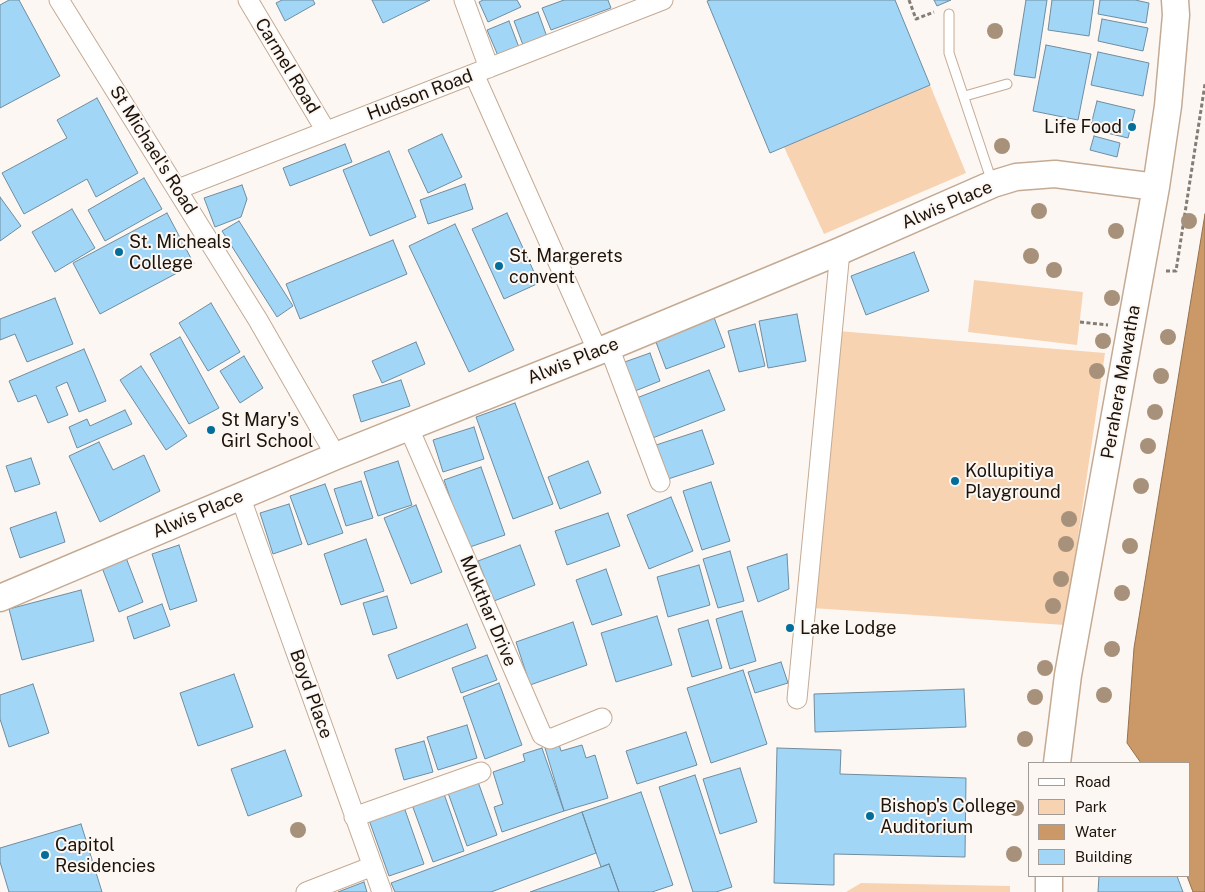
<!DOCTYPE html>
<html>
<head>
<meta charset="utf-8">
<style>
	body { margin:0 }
	#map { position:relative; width:1205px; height:892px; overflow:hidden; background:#fdf7f3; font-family:"Public Sans",sans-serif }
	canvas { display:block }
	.legend { position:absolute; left:1028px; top:762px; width:162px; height:115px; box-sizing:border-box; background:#fdf7f3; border:1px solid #a39c96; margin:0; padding:6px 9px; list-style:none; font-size:15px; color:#1c130a }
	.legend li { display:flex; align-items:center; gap:10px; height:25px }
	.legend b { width:25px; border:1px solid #a39c96 }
</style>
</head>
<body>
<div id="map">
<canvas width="1205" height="892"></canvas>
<ul class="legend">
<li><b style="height:6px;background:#fff"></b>Road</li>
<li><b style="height:14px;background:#f7d3b2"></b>Park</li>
<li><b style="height:14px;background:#cb9968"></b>Water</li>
<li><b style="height:14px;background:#a1d6f7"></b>Building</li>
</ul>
</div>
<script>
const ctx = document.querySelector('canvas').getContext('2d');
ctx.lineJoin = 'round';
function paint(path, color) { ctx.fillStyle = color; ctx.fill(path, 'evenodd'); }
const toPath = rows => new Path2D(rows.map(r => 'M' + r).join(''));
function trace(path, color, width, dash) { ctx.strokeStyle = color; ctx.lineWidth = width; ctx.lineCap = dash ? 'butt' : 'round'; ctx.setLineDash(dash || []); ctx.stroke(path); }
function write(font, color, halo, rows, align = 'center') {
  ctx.font = font + ' "Public Sans",sans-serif'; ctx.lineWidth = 4; ctx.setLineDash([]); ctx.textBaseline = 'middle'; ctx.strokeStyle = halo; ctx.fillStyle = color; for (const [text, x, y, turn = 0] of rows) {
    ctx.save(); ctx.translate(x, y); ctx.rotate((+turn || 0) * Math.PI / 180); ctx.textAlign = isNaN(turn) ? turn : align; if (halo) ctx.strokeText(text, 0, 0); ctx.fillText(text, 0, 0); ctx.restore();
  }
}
paint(toPath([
	[930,85,966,173,824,234,784,147],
	[974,280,1083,292,1077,345,968,332],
	[838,331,1105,353,1065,625,812,608],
	[861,883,1010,886,1010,892,846,892]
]), '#f7d3b2');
const water = toPath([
	[1205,214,1205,892,1193,892,1187,876,1189,876,1189,763,1141,763,1127,743,1134,648,1205,214]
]);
paint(water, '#cb9968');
trace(water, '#96714c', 1);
const building = toPath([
	[9,0,19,0,60,76,0,108,0,5,9,0],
	[282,0,313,0,315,4,285,21,276,3,282,0],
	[372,0,430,0,383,23,372,0],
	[483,0,517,0,521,7,488,22,479,2,483,0],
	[564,0,608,0,611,8,551,30,542,8,564,0],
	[710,0,895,0,930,85,770,153,707,1,710,0],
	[934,0,951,0,937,6,934,0],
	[1026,0,1047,0,1035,78,1014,75,1026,0],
	[1052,0,1094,0,1089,36,1048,30,1052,0],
	[1100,0,1135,0,1149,3,1146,23,1098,14,1100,0],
	[538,12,547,37,523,45,514,21,538,12],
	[1102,19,1148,28,1143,51,1098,41,1102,19],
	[509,21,520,50,499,58,487,30,509,21],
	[1046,45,1091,54,1078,120,1033,111,1046,45],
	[1098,52,1149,63,1143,96,1091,85,1098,52],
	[97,98,138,173,96,197,87,179,24,214,2,173,67,138,57,120,97,98],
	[1097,101,1135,110,1128,138,1090,129,1097,101],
	[442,134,462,177,428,193,408,150,442,134],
	[1094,136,1120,143,1117,157,1090,150,1094,136],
	[345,144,352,162,290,186,283,168,345,144],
	[389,151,416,217,370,236,343,170,389,151],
	[144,178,162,209,105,241,88,210,144,178],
	[465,184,473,209,428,224,420,200,465,184],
	[242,185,247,199,241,217,215,227,204,198,242,185],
	[0,197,21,226,0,241,0,197],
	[72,209,95,248,55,272,32,232,72,209],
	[167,213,194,264,100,314,73,263,167,213],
	[507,213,539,283,504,299,472,229,507,213],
	[239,221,293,306,277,317,222,231,239,221],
	[455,224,514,350,469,372,409,246,455,224],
	[393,240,407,274,300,319,286,284,393,240],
	[914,252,929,291,866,315,851,276,914,252],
	[55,298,73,344,27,362,15,334,0,340,0,319,55,298],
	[211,303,240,352,208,371,179,323,211,303],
	[712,312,725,347,666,369,653,334,712,312],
	[797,314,806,361,768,368,759,321,797,314],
	[755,324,765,366,739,372,728,331,755,324],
	[180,337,219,408,189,424,150,354,180,337],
	[416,342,425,364,382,383,372,361,416,342],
	[84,349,106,401,79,412,67,382,56,387,68,415,48,423,36,395,18,402,9,381,84,349],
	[650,353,660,381,630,393,619,364,650,353],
	[244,356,263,388,240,403,220,371,244,356],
	[141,366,187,436,166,450,120,380,141,366],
	[709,370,725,410,650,439,634,399,709,370],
	[401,380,410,406,361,422,353,395,401,380],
	[515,403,553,504,513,519,476,417,515,403],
	[125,410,132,424,77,448,69,427,87,419,90,426,125,410],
	[474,427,484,459,443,472,433,440,474,427],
	[702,430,714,464,665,480,653,446,702,430],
	[99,442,113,470,144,455,160,491,100,522,69,456,99,442],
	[31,458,40,484,15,492,6,466,31,458],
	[398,461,412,505,378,516,364,472,398,461],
	[588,461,601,493,560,509,548,477,588,461],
	[481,467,505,535,467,548,444,480,481,467],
	[361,481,373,518,346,526,334,489,361,481],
	[711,482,730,541,702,550,683,491,711,482],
	[325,484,343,533,308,545,290,496,325,484],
	[671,497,693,551,649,569,627,515,671,497],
	[289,504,302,544,273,554,260,513,289,504],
	[416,505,442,572,411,584,384,518,416,505],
	[56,512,65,542,20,558,10,528,56,512],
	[608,513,620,546,567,565,555,531,608,513],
	[366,539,384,591,341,605,324,554,366,539],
	[179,545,197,601,170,610,152,554,179,545],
	[520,545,535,585,494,601,478,561,520,545],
	[730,551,744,601,718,608,703,559,730,551],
	[787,554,789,589,758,602,747,567,787,554],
	[125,555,143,602,119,612,101,565,125,555],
	[699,565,710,605,668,617,657,577,699,565],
	[606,569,622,615,592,625,576,580,606,569],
	[81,590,94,641,22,660,9,609,81,590],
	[387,596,397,628,373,635,363,603,387,596],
	[162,604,170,626,134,639,127,617,162,604],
	[742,611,756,661,730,669,716,619,742,611],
	[657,616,672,665,616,682,601,633,657,616],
	[708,620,722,668,692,677,678,629,708,620],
	[573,622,587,665,530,685,516,642,573,622],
	[467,624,476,648,397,679,388,655,467,624],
	[487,655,497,680,461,693,452,668,487,655],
	[781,662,788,683,755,693,748,672,781,662],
	[743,670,767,744,711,763,687,688,743,670],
	[234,674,253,727,198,746,180,693,234,674],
	[499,683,522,745,485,759,463,697,499,683],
	[33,684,49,733,9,747,0,719,0,695,33,684],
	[964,689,966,727,815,732,814,694,964,689],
	[467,725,477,758,438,770,427,737,467,725],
	[686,732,697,765,637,784,626,751,686,732],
	[424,741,433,772,404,780,395,749,424,741],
	[559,744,561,751,582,745,586,758,595,755,608,798,564,811,545,748,559,744],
	[542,748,564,811,502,832,494,807,503,804,493,772,525,761,523,754,542,748],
	[777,748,841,750,840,774,966,778,965,857,834,854,834,885,774,883,777,748],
	[285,750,302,796,248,816,231,769,285,750],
	[740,768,757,822,720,834,703,779,740,768],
	[695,775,732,887,716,892,693,892,659,787,695,775],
	[477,779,497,835,467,846,447,790,477,779],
	[443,791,464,851,433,862,411,802,443,791],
	[641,792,673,885,652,892,619,892,609,864,601,867,582,812,641,792],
	[404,807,424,864,389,876,369,820,404,807],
	[582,812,596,853,491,892,395,892,391,883,582,812],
	[81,824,102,892,9,892,0,862,0,848,81,824],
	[609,864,619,892,530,892,601,867,609,864],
	[1099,876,1177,876,1183,892,1098,892,1099,876],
	[364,882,367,892,338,892,364,882]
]);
paint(building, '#a1d6f7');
trace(building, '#6f8d9f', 1);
const lane = toPath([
	[949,14,949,53,992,182],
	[965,96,1007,84]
]);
const street = toPath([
	[59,0,258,320,336,456],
	[248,0,326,131],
	[464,0,489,68],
	[474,74,598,352],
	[178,189,663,0],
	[609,347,660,482],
	[408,426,542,735,550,739,602,718],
	[240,496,382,892],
	[797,699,840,251],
	[354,817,481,772],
	[306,892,373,866]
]);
const secondary = toPath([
	[0,598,336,456,609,347,840,251,993,184,1016,177,1055,174,1156,187],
	[1057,763,1068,675,1156,187,1168,106,1176,15,1175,0],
	[1049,892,1049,876]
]);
trace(lane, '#c4aa93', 11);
trace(street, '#c4aa93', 21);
trace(secondary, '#c4aa93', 29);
trace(toPath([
	[909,0,916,19,934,12],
	[1166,271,1176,271,1205,84],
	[1080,322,1108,325]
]), '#847d76', 3, [4, 2.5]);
trace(lane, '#fff', 9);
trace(street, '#fff', 19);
trace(secondary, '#fff', 26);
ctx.fillStyle = '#a7917a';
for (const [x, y] of [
	[995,31],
	[1002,146],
	[1039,211],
	[1189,221],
	[1116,231],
	[1031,256],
	[1054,270],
	[1112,298],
	[1168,337],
	[1103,341],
	[1097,371],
	[1161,376],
	[1155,412],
	[1148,446],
	[1141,486],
	[1069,519],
	[1066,544],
	[1130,546],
	[1061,579],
	[1122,593],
	[1053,606],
	[1112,649],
	[1045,668],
	[1104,695],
	[1035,697],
	[1025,739],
	[1016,808],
	[298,830],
	[1014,854]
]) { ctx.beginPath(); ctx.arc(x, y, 8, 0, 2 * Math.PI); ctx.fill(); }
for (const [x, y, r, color] of [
	[1132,127,5,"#036e9a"],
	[119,252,5,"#036e9a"],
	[499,266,5,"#036e9a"],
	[211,430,5,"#036e9a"],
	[955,481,5,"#036e9a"],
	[790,628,5,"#036e9a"],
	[870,816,5,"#036e9a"],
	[45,855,5,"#036e9a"]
]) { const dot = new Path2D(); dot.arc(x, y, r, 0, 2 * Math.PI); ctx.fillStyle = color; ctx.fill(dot); trace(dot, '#fdf7f3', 2); }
write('18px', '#1c130a', '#fdf7f3', [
	["Carmel Road",287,66,59],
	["Hudson Road",420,95,-21],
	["St Michael's Road",153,150,58],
	["Alwis Place",947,205,-23],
	["Alwis Place",573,361,-22],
	["Perahera Mawatha",1121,382,-80],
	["Alwis Place",198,514,-23],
	["Mukthar Drive",488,611,67],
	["Boyd Place",311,694,70]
]);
write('18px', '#1c130a', '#fdf7f3', [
	["Life Food",1122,127,"right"],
	["St. Micheals",129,242],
	["College",129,263],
	["St. Margerets",509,256],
	["convent",509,277],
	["St Mary's",221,420],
	["Girl School",221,441],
	["Kollupitiya",965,471],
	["Playground",965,492],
	["Lake Lodge",800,628],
	["Bishop's College",880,806],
	["Auditorium",880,827],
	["Capitol",55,845],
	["Residencies",55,866]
], 'left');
</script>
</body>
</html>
